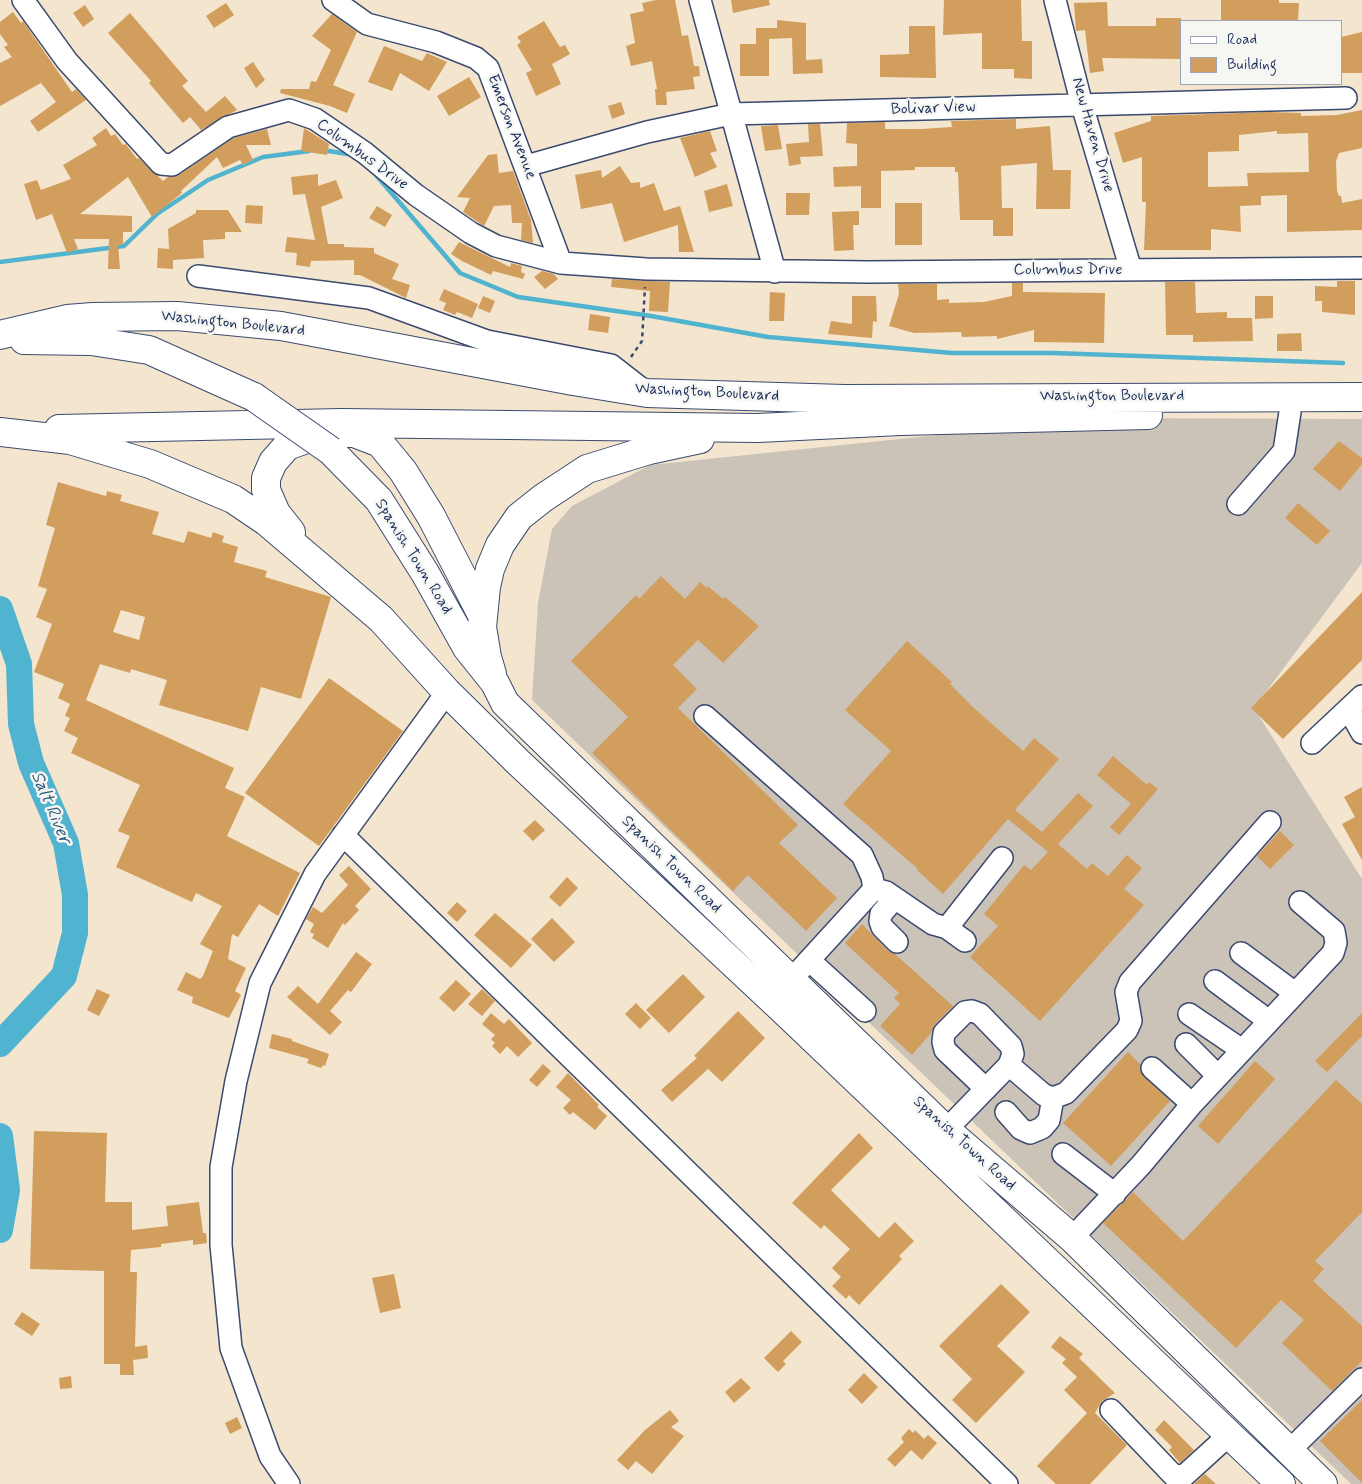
<!DOCTYPE html>
<html>
<head>
<meta charset="utf-8">
<style>
	body { margin:0 }
	#map { position:relative; width:1362px; height:1484px; overflow:hidden; background:#f3e5ce; font-family:Mynerve,sans-serif }
	canvas { display:block }
	.legend { position:absolute; left:1180px; top:20px; width:162px; height:65px; box-sizing:border-box; background:#f6f6f2; border:1px solid #9ea6b7; margin:0; padding:6px 9px; list-style:none; font-size:15px; color:#1b2f5e }
	.legend li { display:flex; align-items:center; gap:10px; height:25px }
	.legend b { width:25px; border:1px solid #9ea6b7 }
</style>
</head>
<body>
<div id="map">
<canvas width="1362" height="1484"></canvas>
<ul class="legend">
<li><b style="height:6px;background:#fff"></b>Road</li>
<li><b style="height:14px;background:#d29e5e"></b>Building</li>
</ul>
</div>
<script>
const ctx = document.querySelector('canvas').getContext('2d');
ctx.lineJoin = 'round';
function paint(path, color) { ctx.fillStyle = color; ctx.fill(path, 'evenodd'); }
const toPath = rows => new Path2D(rows.map(r => 'M' + r).join(''));
function trace(path, color, width, dash) { ctx.strokeStyle = color; ctx.lineWidth = width; ctx.lineCap = dash ? 'butt' : 'round'; ctx.setLineDash(dash || []); ctx.stroke(path); }
function write(font, color, halo, rows, align = 'center') {
  ctx.font = font + ' Mynerve,sans-serif'; ctx.lineWidth = 5; ctx.setLineDash([]); ctx.textBaseline = 'middle'; ctx.strokeStyle = halo; ctx.fillStyle = color; for (const [text, x, y, turn = 0] of rows) {
    ctx.save(); ctx.translate(x, y); ctx.rotate((+turn || 0) * Math.PI / 180); ctx.textAlign = isNaN(turn) ? turn : align; if (halo) ctx.strokeText(text, 0, 0); ctx.fillText(text, 0, 0); ctx.restore();
  }
}
paint(toPath([
	[1102,418,1362,419,1362,563,1254,708,1362,879,1362,1484,1351,1484,532,700,538,603,552,529,572,506,650,465]
]), '#cbc3b8');
trace(toPath([
	[322,150,354,155],
	[376,175,460,273,518,297,651,316,768,337,952,353,1053,353,1343,363],
	[0,262,124,246,157,214,208,180,263,157,309,151]
]), '#50b3cf', 4.5);
trace(toPath([
	[0,609,19,664,21,724,31,763,66,843,75,895,75,933,64,976,0,1044],
	[0,1136,7,1190,0,1230]
]), '#50b3cf', 26);
paint(toPath([
	[656,0,675,0,682,36,688,35,694,66,699,66,700,76,693,77,695,89,666,92,667,105,656,105,655,89,657,89,652,61,631,66,626,46,635,43,630,14,644,11,642,3],
	[731,0,769,0,770,5,733,13],
	[944,0,1021,0,1022,41,1032,41,1032,79,1014,78,1014,69,982,69,982,33,943,35],
	[1221,0,1279,0,1279,3,1299,3,1298,21,1221,21],
	[1107,2,1108,26,1156,26,1156,18,1181,18,1181,59,1102,58,1104,71,1090,73,1085,30,1076,31,1074,3],
	[226,3,234,15,214,28,206,16],
	[85,5,94,19,83,27,73,13],
	[13,12,21,23,23,21,72,92,76,89,86,100,38,132,30,121,56,102,41,83,0,106,0,63,12,57,4,47,8,45,0,34,0,22],
	[130,13,188,81,182,86,206,112,225,96,237,110,201,130,190,117,183,123,149,83,151,81,108,33],
	[332,14,357,32,333,85,355,94,347,113,330,106,280,93,281,89,309,89,311,81,316,82,331,50,312,36],
	[777,20,806,23,806,60,822,59,823,73,793,74,792,38,769,39,769,76,740,76,740,44,756,44,756,28,777,28],
	[544,21,560,47,565,45,570,54,552,64,561,84,536,96,526,73,532,70,517,45,521,42,517,37],
	[909,26,935,26,936,78,880,77,880,55,909,54],
	[1362,32,1362,73,1341,73,1341,37],
	[384,46,422,61,427,53,447,62,429,91,400,73,392,91,368,82],
	[253,62,265,80,256,88,244,68],
	[469,77,481,97,449,116,437,96],
	[621,102,625,114,612,119,608,106],
	[1362,110,1362,148,1339,153,1336,161,1337,191,1339,196,1341,196,1342,203,1362,199,1362,230,1287,232,1287,195,1261,196,1261,205,1240,206,1241,232,1211,229,1211,250,1144,250,1146,202,1142,202,1142,157,1123,163,1114,133,1151,121,1151,116,1269,112,1301,113,1301,116,1337,115],
	[1277,131,1277,134,1308,133,1309,172,1247,173,1248,186,1208,187,1208,152,1239,151,1239,135],
	[1016,119,1016,129,1050,126,1053,170,1071,170,1070,209,1036,209,1037,163,1001,166,1002,208,1013,208,1013,236,993,236,993,220,960,220,958,172,955,172,955,167,915,167,915,170,881,171,881,208,861,208,861,186,834,187,833,167,857,166,857,144,846,143,847,123,885,122,885,129,921,129,952,127,951,121],
	[808,124,820,124,823,156,800,157,801,164,789,166,786,144,809,142],
	[778,125,782,149,765,151,761,126],
	[106,128,111,136,115,134,123,145,126,144,127,146,137,159,139,158,163,181,168,177,179,175,233,138,267,129,271,145,246,145,253,160,243,165,240,160,223,168,217,157,181,191,182,193,152,217,128,177,80,214,132,216,132,232,123,232,123,245,118,244,120,269,108,269,109,239,74,239,78,249,67,253,52,214,36,220,24,184,37,180,41,190,71,179,63,165,97,145,92,138],
	[304,128,329,144,327,155,301,151],
	[710,131,717,151,710,153,717,167,695,177,680,138],
	[497,154,499,173,513,171,531,220,533,243,521,240,522,223,512,223,511,205,494,206,484,226,463,212,470,198,457,197,488,155],
	[620,166,631,183,640,182,640,188,654,183,664,211,680,206,694,252,679,252,678,225,624,242,612,203,581,209,575,175,601,170,602,178],
	[318,174,318,186,336,180,343,198,321,207,328,244,344,244,344,247,374,248,374,253,399,264,392,279,410,285,406,298,360,275,354,275,354,260,311,261,310,267,296,265,297,253,285,252,287,237,315,240,305,194,293,195,291,177],
	[727,184,733,206,709,212,704,191],
	[786,193,810,193,809,215,786,215],
	[895,203,922,203,922,245,895,245],
	[246,205,263,206,262,224,245,223],
	[377,206,392,215,385,227,369,218],
	[196,210,228,210,242,232,225,232,225,239,203,240,204,258,173,260,173,269,157,268,158,248,169,249,168,229,196,213],
	[859,211,859,225,853,225,854,250,834,251,832,212],
	[459,242,510,267,511,263,522,266,521,272,525,274,523,279,493,271,491,275,462,261,451,254],
	[542,271,554,274,558,279,545,289,534,277],
	[612,279,670,282,668,312,649,311,650,291,611,287],
	[1337,281,1355,281,1355,315,1322,312,1322,301,1315,301,1315,286,1337,287],
	[1165,282,1195,282,1196,313,1227,312,1227,318,1252,318,1253,341,1193,342,1193,335,1166,335],
	[1012,283,1023,283,1023,292,1105,293,1104,343,1034,342,1034,330,997,339,997,336,962,337,961,332,914,333,889,326,899,294,898,284,937,284,937,300,949,299,949,303,984,302,1012,296],
	[444,289,478,304,472,318,457,312,455,315,443,310,446,303,439,300],
	[770,292,785,293,784,321,769,321],
	[483,296,495,301,490,313,478,308],
	[852,296,876,296,877,322,873,321,872,338,828,334,831,321,852,324],
	[1255,296,1273,296,1273,318,1255,319],
	[590,314,610,317,608,333,588,330],
	[1301,333,1302,351,1277,351,1277,334],
	[1339,441,1362,458,1362,464,1340,491,1313,469],
	[58,482,106,496,107,491,122,495,120,501,159,512,152,534,184,543,188,531,211,538,213,532,224,536,222,542,238,547,234,562,267,571,265,577,331,597,301,699,261,687,248,731,159,705,167,680,131,669,130,673,100,664,86,700,234,768,225,788,245,797,227,836,300,873,278,916,259,904,238,937,232,934,228,959,246,968,235,991,241,995,229,1018,192,1003,193,997,177,990,186,972,200,979,203,976,213,951,200,944,222,906,196,893,192,902,116,867,130,836,118,831,140,785,71,753,78,738,64,731,70,718,65,716,70,704,58,698,64,684,34,672,52,624,36,617,47,589,38,586,55,528,46,525],
	[121,610,145,617,139,640,113,632],
	[1298,503,1330,531,1317,545,1285,518],
	[661,576,685,599,700,582,707,588,708,586,723,599,725,597,759,626,723,663,698,640,673,665,697,689,678,708,798,825,779,843,837,898,806,931,748,875,733,891,592,753,628,717,571,661,636,595,639,599],
	[1362,592,1362,660,1283,739,1251,708],
	[907,641,952,682,950,684,974,708,1023,751,1034,738,1059,759,1015,810,1042,832,1078,793,1093,806,1058,844,1087,869,1092,863,1108,876,1127,855,1142,868,1124,889,1144,905,1040,1021,970,957,998,926,984,914,1024,865,1031,870,1048,852,1008,819,943,894,917,870,918,869,843,804,891,751,845,710],
	[329,678,403,731,319,846,245,793],
	[1113,756,1147,785,1149,782,1158,789,1119,835,1110,827,1131,804,1097,775],
	[1362,787,1362,860,1342,824,1355,817,1344,797],
	[535,820,545,830,533,841,523,831],
	[1280,831,1294,845,1270,869,1257,856],
	[349,866,371,889,355,906,359,910,345,925,343,923,328,948,312,938,314,934,310,932,314,924,306,919,313,907,322,913,348,885,339,875],
	[567,877,578,888,560,907,549,897],
	[457,902,467,911,457,922,447,913],
	[495,913,532,945,511,968,474,935],
	[552,918,575,942,554,962,531,939],
	[862,924,888,951,895,954,953,1006,935,1024,931,1033,912,1055,880,1026,900,1004,894,998,899,993,845,943],
	[356,952,372,964,351,992,348,990,330,1011,342,1022,330,1035,287,997,298,986,318,1004],
	[683,974,705,997,669,1033,646,1010],
	[456,980,471,994,454,1012,439,998],
	[97,989,110,995,99,1016,87,1010],
	[482,989,495,1001,482,1016,468,1004],
	[636,1003,651,1018,640,1029,625,1014],
	[738,1011,765,1038,722,1082,708,1069,672,1102,661,1090,697,1058,694,1056],
	[491,1013,504,1024,509,1019,532,1043,518,1057,507,1046,500,1054,492,1046,495,1043,491,1039,495,1035,482,1024],
	[1362,1013,1362,1036,1327,1072,1315,1061],
	[272,1034,292,1039,292,1041,329,1054,325,1066,323,1065,321,1068,307,1063,309,1059,269,1048],
	[1128,1052,1140,1064,1140,1071,1144,1077,1170,1101,1111,1166,1063,1123],
	[1255,1061,1275,1079,1218,1144,1198,1126],
	[543,1064,551,1071,537,1087,529,1080],
	[568,1073,599,1105,597,1107,607,1116,595,1130,573,1112,570,1115,563,1108,571,1100,556,1087],
	[1336,1080,1362,1104,1362,1212,1315,1261,1324,1269,1313,1281,1362,1326,1362,1361,1332,1391,1282,1343,1304,1320,1281,1300,1236,1348,1103,1223,1133,1192,1183,1241],
	[34,1131,107,1133,105,1202,132,1202,132,1230,168,1226,166,1206,199,1202,203,1233,206,1233,207,1243,193,1245,193,1240,161,1244,161,1247,131,1250,130,1272,137,1272,135,1347,147,1345,148,1358,133,1360,134,1375,120,1375,120,1364,104,1364,104,1271,30,1269],
	[859,1133,873,1148,831,1190,879,1238,895,1222,914,1241,899,1256,902,1259,859,1305,849,1295,846,1299,832,1286,841,1277,832,1268,850,1249,824,1225,821,1229,792,1203],
	[394,1274,401,1308,380,1313,372,1278],
	[1001,1284,1030,1312,997,1346,1025,1372,976,1423,952,1400,972,1379,939,1346],
	[22,1312,40,1324,32,1336,14,1324],
	[791,1331,802,1342,783,1361,786,1364,778,1372,764,1358],
	[1060,1336,1083,1354,1079,1358,1115,1393,1102,1401,1095,1413,1127,1445,1090,1484,1056,1484,1037,1466,1087,1413,1064,1390,1077,1377,1062,1363,1066,1359,1051,1347],
	[864,1373,878,1387,862,1404,848,1390],
	[71,1376,72,1388,60,1389,59,1378],
	[741,1378,751,1388,734,1403,725,1392],
	[1362,1400,1362,1483,1320,1441],
	[670,1410,679,1421,671,1427,684,1436,652,1474,636,1461,628,1470,617,1460,645,1430],
	[237,1417,242,1428,230,1434,225,1423],
	[1164,1420,1194,1450,1180,1463,1169,1450,1172,1447,1155,1430],
	[909,1429,913,1433,915,1430,924,1439,928,1435,937,1443,922,1460,911,1450,895,1467,887,1459,904,1442,901,1438],
	[1205,1474,1216,1484,1194,1484]
]), '#d29e5e');
const minor = toPath([
	[23,0,67,61,161,164,172,165,228,127,289,110,315,119,365,153,416,195,471,233,496,246,561,263,646,269,868,272,1362,268],
	[333,0,367,24,436,42,476,58,488,68,561,263],
	[700,0,775,272],
	[1055,0,1082,105,1131,270],
	[526,166,647,132,731,114,1346,98],
	[198,276,369,298,487,341,611,365,647,393],
	[1238,504,1284,451,1290,412],
	[1349,710,1362,733],
	[705,716,862,855,872,877,874,889,790,981],
	[1312,743,1362,696],
	[343,835,1007,1484],
	[874,889,886,892,933,924,947,928,965,941],
	[895,898,881,914,880,921,882,927,897,942],
	[947,928,1002,858],
	[1241,953,1295,993],
	[809,960,865,1011],
	[1215,981,1269,1021],
	[1189,1014,1242,1050],
	[1186,1044,1218,1076],
	[1009,1065,1044,1095,1053,1098,1066,1093,1127,1030,1131,1021,1126,992,1130,982,1270,822],
	[1152,1068,1192,1104],
	[1006,1112,1021,1129,1030,1133,1042,1128,1049,1120,1053,1098],
	[946,1130,1009,1065,1013,1054,1011,1046,980,1014,972,1011,965,1012,944,1033,943,1042,945,1050,986,1089],
	[1063,1154,1115,1194],
	[1072,1238,1141,1165,1192,1104,1333,953,1336,943,1334,931,1300,902],
	[1111,1410,1174,1476,1185,1475,1229,1435],
	[1289,1451,1362,1379],
	[289,1484,270,1456,231,1348,221,1245,221,1167,236,1081,260,983,315,874,447,692]
]);
const highway = toPath([
	[0,335,67,319,93,317,177,316,281,326,573,381,647,393,844,399,1362,397],
	[24,340,91,341,149,350,254,397],
	[59,429,342,423,758,428,900,421,1148,415],
	[0,432,70,440,150,464,233,499,267,522,381,619,447,692,518,762,782,1009,1281,1484],
	[331,451,379,500,425,573,467,648,495,683,505,703,946,1130,1072,1238,1323,1484],
	[291,532,276,513,266,490,266,478,273,462,287,446,323,433,354,433,380,443,403,471,431,516,483,617],
	[492,674,487,657,482,627,486,587,490,569,500,545,519,517,543,498,587,469,649,450,700,439]
]);
trace(minor, '#3b4a6f', 24);
trace(highway, '#3b4a6f', 30);
trace(toPath([
	[631,357,642,341,645,287]
]), '#3b4a6f', 2.5, [4, 4]);
trace(minor, '#fff', 21);
trace(highway, '#fff', 28);
const highwayBridge = toPath([
	[254,397,331,451]
]);
trace(highwayBridge, '#3b4a6f', 30, []);
trace(highwayBridge, '#fff', 28);
write('16px', '#1b2f5e', '#f6f6f2', [
	["Bolivar View",933,109,-2],
	["Emerson Avenue",511,127,69],
	["New Haven Drive",1092,135,74],
	["Columbus Drive",362,155,36],
	["Columbus Drive",1068,271],
	["Washington Boulevard",233,324,6],
	["Washington Boulevard",707,393,3],
	["Washington Boulevard",1112,397],
	["Spanish Town Road",413,557,58],
	["Spanish Town Road",671,865,44],
	["Spanish Town Road",964,1144,42]
]);
write('italic 18px', '#2b5780', '#f6f6f2', [
	["Salt River",50,808,67]
]);
</script>
</body>
</html>
